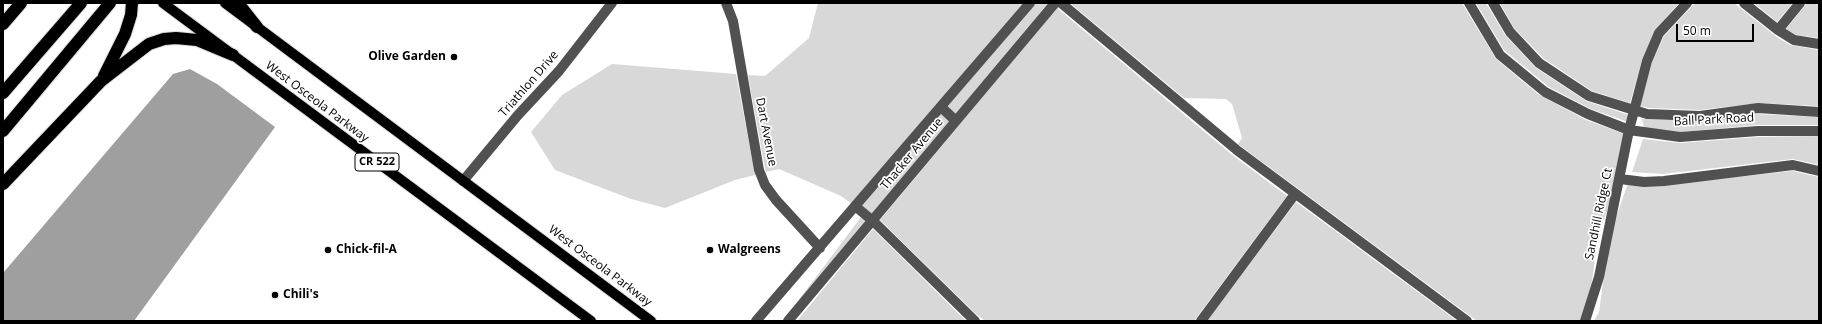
<!DOCTYPE html>
<html>
<head>
<meta charset="utf-8">
<style>
	body { margin:0 }
	#map { position:relative; width:1822px; height:324px; overflow:hidden; background:#fff; font-family:"Open Sans",sans-serif }
	canvas { display:block }
	.frame { position:absolute; inset:0; border:4px solid #000; pointer-events:none }
	.scale { position:absolute; left:1676px; top:24px; width:78px; height:18px; box-sizing:border-box; border:2px solid #000; border-top:0; padding-left:5px; font-size:12px; line-height:14px; white-space:nowrap; color:#000; -webkit-text-stroke:3px #fff; paint-order:stroke }
</style>
</head>
<body>
<div id="map">
<canvas width="1822" height="324"></canvas>
<div class="frame"></div>
<div class="scale">50 m</div>
</div>
<script>
const ctx = document.querySelector('canvas').getContext('2d');
ctx.lineJoin = 'round';
function paint(path, color) { ctx.fillStyle = color; ctx.fill(path, 'evenodd'); }
const toPath = rows => new Path2D(rows.map(r => 'M' + r).join(''));
function trace(path, color, width, dash) { ctx.strokeStyle = color; ctx.lineWidth = width; ctx.lineCap = dash ? 'butt' : 'round'; ctx.setLineDash(dash || []); ctx.stroke(path); }
function write(font, color, halo, rows, align = 'center') {
  ctx.font = font + ' "Open Sans",sans-serif'; ctx.lineWidth = 3.5; ctx.setLineDash([]); ctx.textBaseline = 'middle'; ctx.strokeStyle = halo; ctx.fillStyle = color; for (const [text, x, y, turn = 0] of rows) {
    ctx.save(); ctx.translate(x, y); ctx.rotate((+turn || 0) * Math.PI / 180); ctx.textAlign = isNaN(turn) ? turn : align; if (halo) ctx.strokeText(text, 0, 0); ctx.fillText(text, 0, 0); ctx.restore();
  }
}
paint(toPath([
	[818,3,1048,3,783,321,864,213,841,196,779,169,766,172,765,168,748,75,765,76,809,38],
	[1070,3,1462,3,1496,59,1538,94,1586,120,1633,137,1598,236,1588,311,1582,321,1477,321,1238,144,1242,138,1232,104,1226,99,1184,98],
	[1476,3,1486,3,1505,35,1536,68,1586,101,1629,115,1631,123,1591,109,1549,87,1504,50],
	[1500,3,1679,3,1655,30,1642,60,1630,103,1592,91,1543,58,1514,28],
	[1695,3,1734,3,1778,38,1790,45,1819,50,1819,106,1759,103,1700,110,1649,108,1640,106,1652,62,1664,36],
	[1754,3,1793,3,1777,22],
	[1807,3,1819,3,1819,38,1796,35,1786,29],
	[1057,8,1231,154,1287,196,1194,321,985,321,976,314,880,220],
	[612,64,736,74,755,175,735,180,665,208,631,199,555,170,531,132,562,95],
	[1757,114,1819,117,1819,125,1758,125,1681,132,1644,128,1642,119,1699,121],
	[1819,136,1819,165,1793,159,1663,174,1632,172,1643,139,1680,143,1758,137],
	[1792,171,1819,177,1819,321,1594,321,1599,312,1609,238,1628,183,1663,185],
	[1296,202,1457,321,1207,321],
	[873,229,966,321,797,321]
]), '#d8d8d8');
paint(toPath([
	[190,69,217,84,275,127,134,321,3,321,3,273,173,74]
]), '#9f9f9f');
const major = toPath([
	[163,3,591,321],
	[225,3,651,321]
]);
const highway = toPath([
	[238,3,257,27],
	[3,24,21,3],
	[104,76,125,34,131,15,132,3],
	[3,93,81,3],
	[3,131,110,3],
	[3,184,101,81,149,44,164,39,176,38,197,40,233,55]
]);
trace(major, '#dbdbdb', 12);
trace(highway, '#dbdbdb', 14);
trace(toPath([
	[726,3,733,21,759,170,765,185,776,200,820,248],
	[1061,3,1238,151,1467,321],
	[1469,3,1500,55,1545,92,1588,114,1629,130,1680,137,1758,131,1819,131],
	[1493,3,1510,32,1539,63,1589,96,1647,114,1700,116,1758,108,1819,112],
	[1744,3,1778,30,1794,40,1819,44],
	[1778,30,1800,3],
	[941,107,956,121],
	[1620,179,1644,182,1664,181,1793,165,1819,171],
	[463,181,518,115,559,71,612,3],
	[855,206,873,221,975,321],
	[756,321,1030,3],
	[788,321,1055,3],
	[1201,321,1295,194],
	[1585,321,1599,277,1629,130,1647,61,1659,33,1687,3]
]), '#515151', 10);
trace(major, '#000', 10);
trace(highway, '#000', 12);
for (const [x, y, r, color] of [
	[454,57,4,"#000"],
	[328,250,4,"#000"],
	[710,250,4,"#000"],
	[275,295,4,"#000"]
]) { const dot = new Path2D(); dot.arc(x, y, r, 0, 2 * Math.PI); ctx.fillStyle = color; ctx.fill(dot); trace(dot, '#fff', 1.5); }
for (const [x, y, w] of [
	[377,162,44]
]) { const box = new Path2D(); box.roundRect(x - w / 2, y - 9, w, 18, 3); ctx.fillStyle = '#fff'; ctx.fill(box); trace(box, '#000', 1); }
write('bold 11px', '#000', null, [
	["CR 522",377,162]
]);
write('bold 12px', '#000', '#fff', [
	["Olive Garden",446,57,"right"],
	["Chick-fil-A",336,250],
	["Walgreens",718,250],
	["Chili's",283,295]
], 'left');
write('12px', '#000', '#fff', [
	["Triathlon Drive",529,84,-49],
	["West Osceola Parkway",317,102,37],
	["Ball Park Road",1714,120,-3],
	["Dart Avenue",766,132,79],
	["Thacker Avenue",912,154,-50],
	["Sandhill Ridge Ct",1599,214,-78],
	["West Osceola Parkway",600,266,37]
]);
</script>
</body>
</html>
